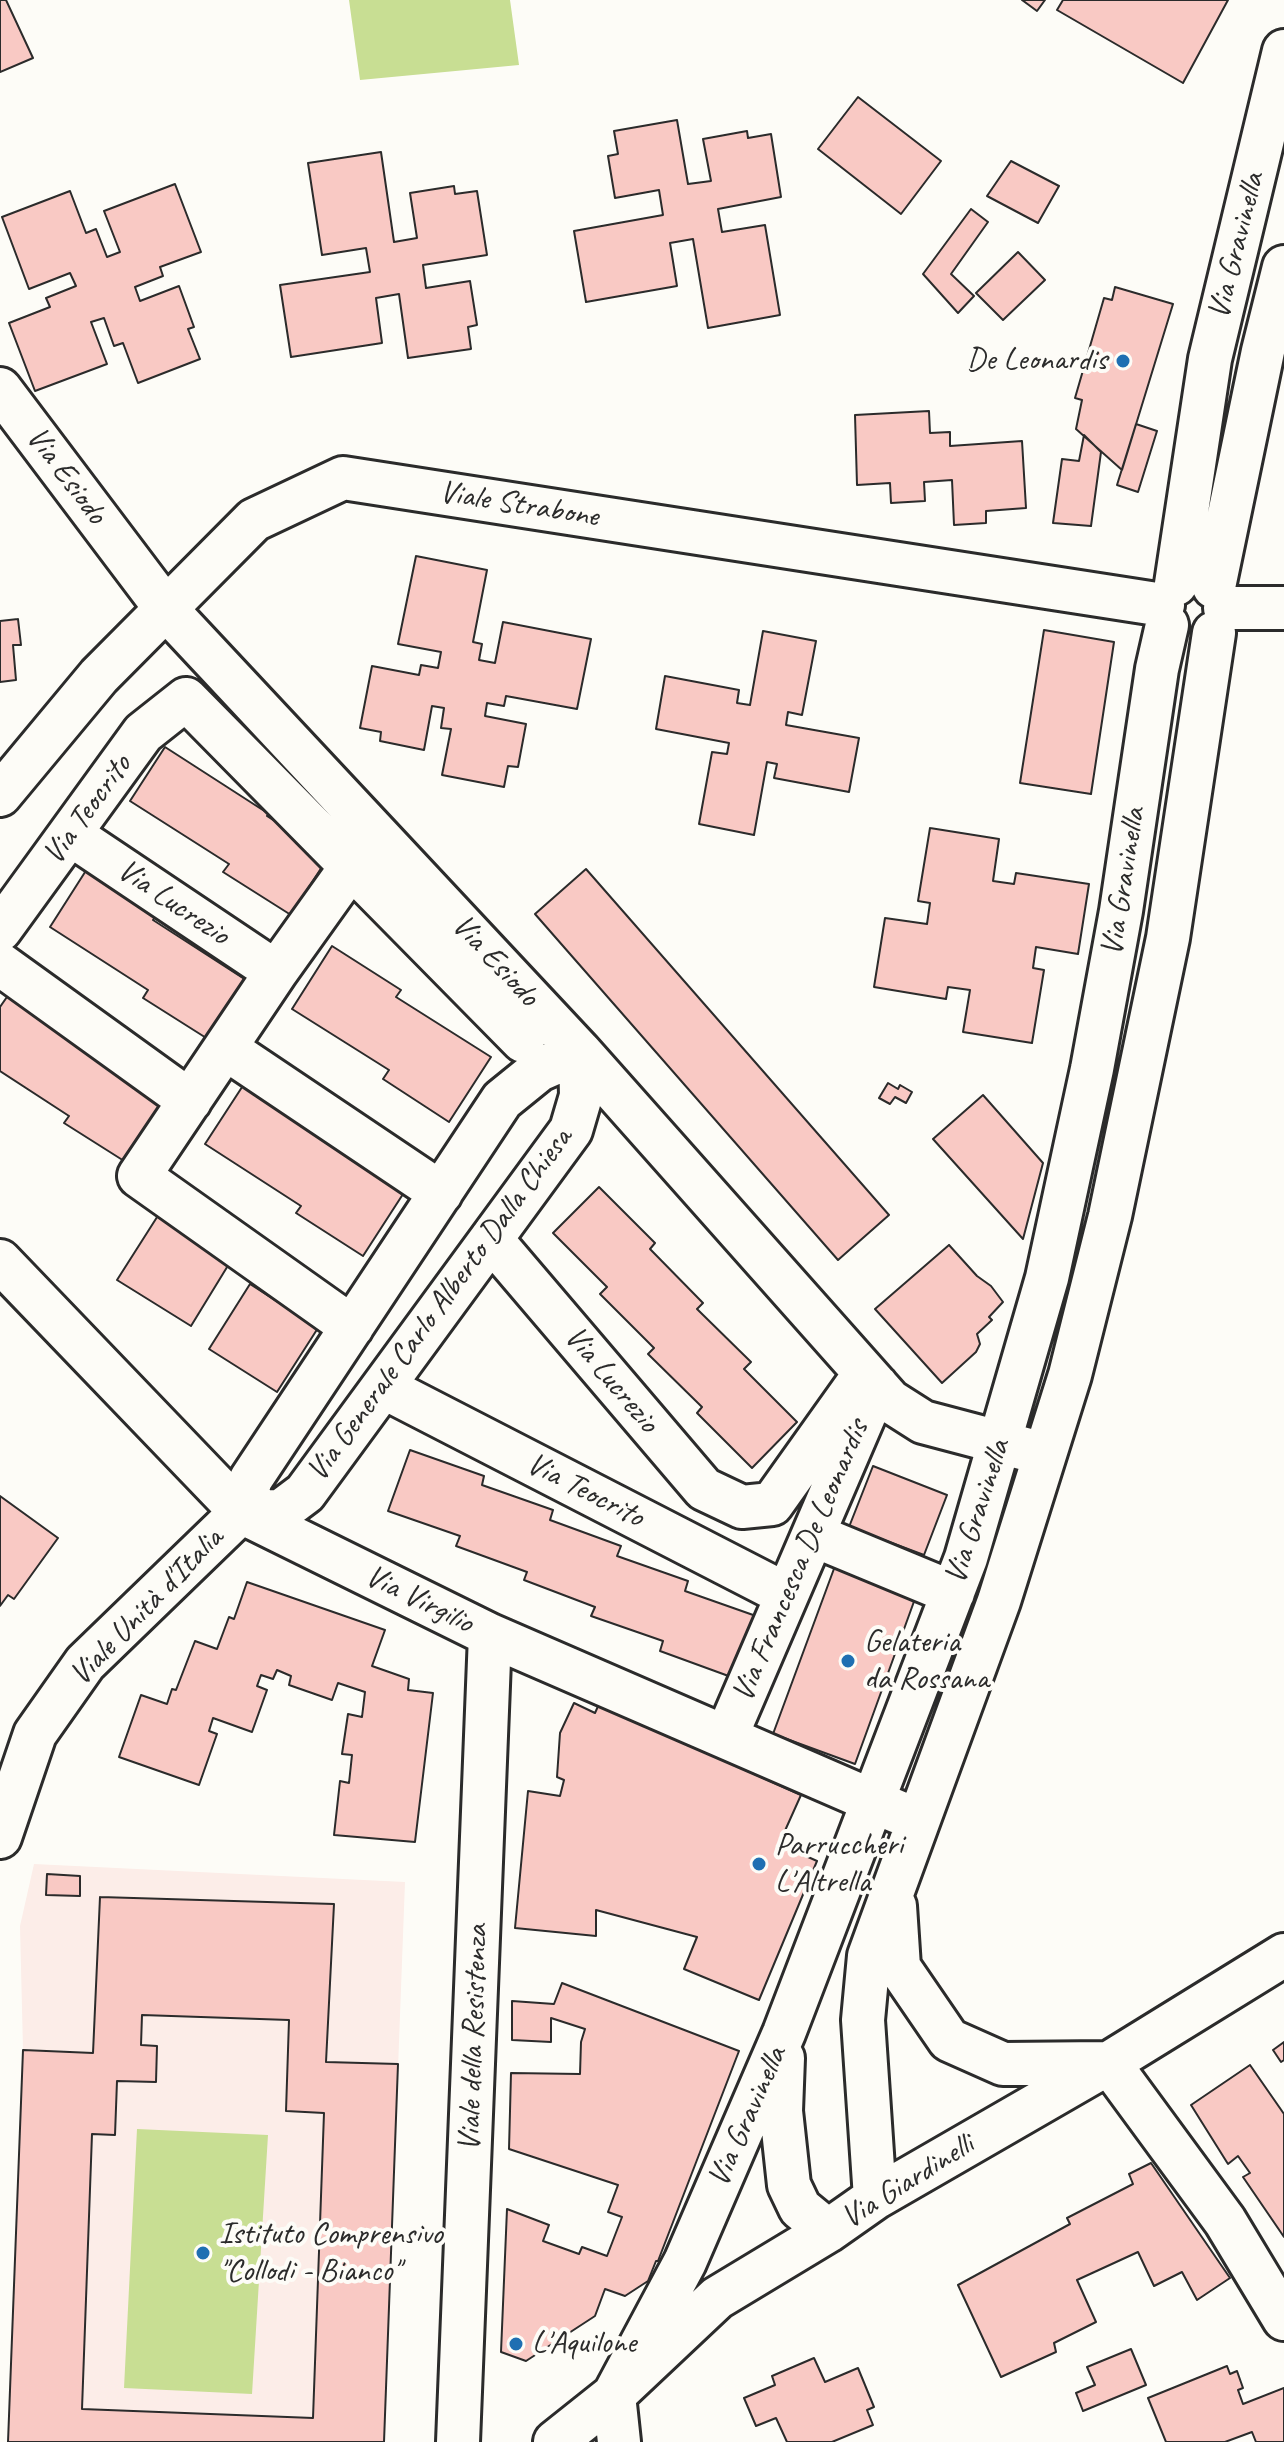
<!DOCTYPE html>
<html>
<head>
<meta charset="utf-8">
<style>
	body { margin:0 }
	canvas { display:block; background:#fdfcf7 }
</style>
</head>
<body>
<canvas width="1284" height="2442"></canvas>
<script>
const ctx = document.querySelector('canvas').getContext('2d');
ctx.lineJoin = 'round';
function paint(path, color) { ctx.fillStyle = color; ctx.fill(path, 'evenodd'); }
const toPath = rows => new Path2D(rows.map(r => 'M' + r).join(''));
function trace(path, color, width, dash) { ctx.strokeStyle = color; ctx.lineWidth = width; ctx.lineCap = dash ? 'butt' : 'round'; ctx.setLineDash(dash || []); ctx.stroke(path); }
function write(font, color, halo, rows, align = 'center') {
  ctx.font = font + ' Caveat,sans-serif'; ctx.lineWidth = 8; ctx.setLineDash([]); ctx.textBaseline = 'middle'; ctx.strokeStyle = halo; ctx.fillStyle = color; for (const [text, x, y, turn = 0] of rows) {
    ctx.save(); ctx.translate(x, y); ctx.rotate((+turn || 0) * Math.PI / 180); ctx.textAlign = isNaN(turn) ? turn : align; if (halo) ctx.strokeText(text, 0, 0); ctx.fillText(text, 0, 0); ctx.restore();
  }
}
paint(toPath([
	[34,1864,405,1882,384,2442,8,2442,23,2050,20,1926]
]), '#fcede8');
paint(toPath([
	[349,0,510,0,519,65,360,80],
	[137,2129,268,2135,252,2394,124,2388]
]), '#c8de93');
const building = toPath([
	[0,0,6,0,33,58,0,72,0,0],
	[1022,0,1045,0,1037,11,1022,0],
	[1063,0,1228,0,1183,83,1057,10,1063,0],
	[858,97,941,161,901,214,818,149,858,97],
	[677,120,688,184,711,181,703,139,747,131,748,138,771,134,781,197,718,209,722,232,765,225,780,315,708,328,693,239,670,243,677,286,586,302,574,231,663,215,659,190,615,198,608,156,618,154,614,131,677,120],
	[381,152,394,242,417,238,410,193,454,186,455,194,477,191,487,255,423,265,426,288,470,281,477,325,468,327,471,349,408,358,399,294,376,298,382,343,291,357,280,285,370,272,366,248,322,255,308,163,381,152],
	[1011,161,1059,186,1038,223,987,196,1011,161],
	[175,184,201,252,160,267,163,276,135,287,140,301,179,286,194,327,188,329,200,359,138,383,123,343,114,346,104,318,91,322,107,364,35,391,9,323,50,307,46,298,76,286,70,273,29,289,2,217,70,191,86,233,96,229,107,257,120,252,104,211,175,184],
	[971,209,988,222,951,274,974,296,958,313,923,274,971,209],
	[1018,252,1045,280,1003,320,976,293,1018,252],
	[1115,287,1173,304,1122,470,1076,429,1082,400,1075,398,1104,298,1112,300,1115,287],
	[929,411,930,433,950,432,950,446,1022,441,1026,508,986,511,986,523,954,525,952,480,924,482,925,501,891,503,890,483,857,485,855,415,929,411],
	[1136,424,1157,431,1138,492,1117,485,1136,424],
	[1084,435,1101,452,1091,526,1053,523,1062,459,1079,461,1084,435],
	[416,556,487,570,473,642,482,644,479,660,495,663,503,622,591,639,577,709,506,696,504,706,487,703,485,716,526,724,518,767,508,766,504,787,442,775,451,729,441,728,444,708,432,706,424,750,380,741,381,732,360,728,372,666,419,675,421,665,438,668,441,652,398,644,416,556],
	[18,619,21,645,13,645,16,680,0,682,0,621,18,619],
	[1044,630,1114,642,1091,794,1020,783,1044,630],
	[763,631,816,641,802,715,788,712,786,725,859,738,849,792,774,778,777,764,767,762,754,835,699,824,712,752,727,754,729,743,656,729,665,676,739,690,737,703,750,705,763,631],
	[165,747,269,814,267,816,329,856,291,915,223,872,229,864,130,801,165,747],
	[930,828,999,839,993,881,1014,884,1016,873,1089,884,1078,954,1036,947,1033,968,1044,970,1032,1043,963,1032,970,990,948,987,946,999,874,987,885,918,927,924,930,903,918,901,930,828],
	[87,869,158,913,153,920,249,982,211,1041,143,998,148,990,50,927,87,869],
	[586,869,889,1215,838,1260,535,914,586,869],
	[332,946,401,990,396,997,491,1057,449,1122,383,1079,389,1070,292,1009,332,946],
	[9,994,79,1039,75,1046,171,1107,132,1166,64,1123,69,1116,0,1071,0,1007,9,994],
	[246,1081,405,1191,363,1256,296,1213,301,1206,205,1144,246,1081],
	[888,1083,898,1089,900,1085,912,1092,906,1103,895,1097,890,1104,879,1098,888,1083],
	[983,1095,1043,1163,1023,1239,933,1139,983,1095],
	[599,1187,655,1243,650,1249,703,1303,697,1309,751,1362,744,1369,797,1422,752,1468,697,1413,702,1407,648,1354,654,1348,600,1294,607,1287,553,1233,599,1187],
	[159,1214,232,1259,191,1326,117,1280,159,1214],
	[949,1245,977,1276,991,1286,1003,1302,989,1317,992,1320,977,1334,980,1344,976,1352,942,1383,875,1309,949,1245],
	[250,1284,318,1328,277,1392,209,1349,250,1284],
	[410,1450,484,1476,482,1485,553,1510,550,1520,621,1546,617,1556,688,1581,685,1591,756,1616,734,1678,660,1651,663,1641,591,1616,595,1607,524,1580,527,1572,456,1546,460,1536,388,1511,410,1450],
	[873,1466,947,1495,924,1555,849,1527,873,1466],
	[0,1496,58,1538,14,1599,8,1595,0,1606,0,1496],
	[835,1566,916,1596,855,1764,773,1734,835,1566],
	[247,1582,385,1630,372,1666,409,1679,408,1690,433,1693,415,1842,334,1835,340,1781,349,1783,352,1755,342,1754,348,1714,362,1717,365,1692,338,1683,332,1700,289,1685,291,1676,277,1670,273,1679,261,1675,257,1686,267,1690,252,1732,213,1718,209,1731,217,1734,199,1785,119,1757,141,1695,167,1704,172,1689,176,1690,195,1641,217,1649,229,1617,234,1619,247,1582],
	[574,1703,595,1713,599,1704,801,1795,779,1844,817,1861,759,2000,684,1969,697,1937,596,1910,596,1936,515,1928,528,1791,560,1796,564,1780,557,1777,560,1733,574,1703],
	[47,1874,80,1876,80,1896,46,1895,47,1874],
	[100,1897,334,1904,326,2062,398,2064,384,2442,8,2442,23,2050,93,2053,100,1897],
	[142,2015,289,2020,286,2111,324,2113,313,2418,82,2409,92,2134,115,2135,117,2081,156,2082,157,2046,141,2045,142,2015],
	[562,1983,739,2051,658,2261,656,2261,648,2281,625,2296,605,2289,595,2316,526,2361,501,2352,507,2209,549,2225,543,2241,579,2254,582,2247,607,2256,622,2217,608,2212,618,2185,509,2149,511,2073,580,2074,581,2042,585,2029,551,2018,551,2042,512,2040,512,2001,554,2004,562,1983],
	[1284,2042,1284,2060,1281,2062,1273,2050,1284,2042],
	[1250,2065,1284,2114,1284,2237,1243,2177,1250,2173,1238,2156,1228,2164,1191,2105,1250,2065],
	[1151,2163,1230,2278,1197,2300,1182,2272,1154,2286,1138,2252,1077,2280,1096,2322,1054,2343,1056,2352,1001,2377,958,2285,1070,2224,1067,2218,1133,2184,1129,2174,1151,2163],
	[1131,2349,1146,2385,1083,2411,1076,2393,1095,2385,1087,2367,1131,2349],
	[814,2358,825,2382,858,2368,874,2407,867,2410,873,2425,832,2442,787,2442,776,2418,756,2426,744,2398,775,2385,772,2376,814,2358],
	[1227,2366,1230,2374,1237,2371,1243,2388,1238,2390,1243,2404,1284,2388,1284,2442,1256,2442,1252,2432,1225,2442,1166,2442,1148,2398,1227,2366]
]);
paint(building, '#f9c9c4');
trace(building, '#2b2b2b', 2);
const minor = toPath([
	[0,389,166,609,580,1052,890,1401,923,1422,1029,1450],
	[1176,584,1210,359,1284,51],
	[1214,587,1263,351,1284,267],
	[1225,608,1284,608],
	[0,795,99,676,254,520,343,478,1163,605],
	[70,834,276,972],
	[351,867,276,972,139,1176,352,1327],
	[0,930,143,733,186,699,523,1041],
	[0,964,190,1101],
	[225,1048,441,1193],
	[491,1239,704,1489,742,1507],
	[0,1261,241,1512,490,1635,898,1812],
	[383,1387,787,1595],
	[742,1507,772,1504,861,1379],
	[813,1535,953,1593],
	[726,1737,877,1386],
	[0,1837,35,1734,85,1663,241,1512,251,1479,502,1100,539,1070,580,1052,581,1096,571,1130,305,1493,281,1511,241,1512],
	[895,1906,899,1967,949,2040,1003,2064,1107,2063],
	[783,2058,781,2111,789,2185,800,2208,828,2231],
	[1109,2063,1225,2221,1284,2319],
	[875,2198,863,2020,869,1956,999,1601,1070,1375,1110,1216,1168,938,1214,633],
	[614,2395,685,2262,784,2033,966,1558,1047,1278,1092,1069,1121,911,1157,669,1167,625],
	[614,2395,619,2442],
	[458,2442,490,1635],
	[555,2442,614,2395,717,2298,828,2231,875,2198,1109,2063,1284,1955]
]);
trace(minor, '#2b2b2b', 48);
trace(minor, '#fdfcf7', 42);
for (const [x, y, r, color] of [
	[1123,361,8,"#1f6fb2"],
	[848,1661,8,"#1f6fb2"],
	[759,1864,8,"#1f6fb2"],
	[203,2253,8,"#1f6fb2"],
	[516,2344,8,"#1f6fb2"]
]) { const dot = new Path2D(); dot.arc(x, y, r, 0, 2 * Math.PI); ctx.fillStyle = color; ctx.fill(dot); trace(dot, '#fdfcf7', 3); }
write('32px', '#2b2b2b', '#fdfcf7', [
	["Via Gravinella",1237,246,-76],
	["Via Esiodo",66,476,53],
	["Viale Strabone",519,505,9],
	["Via Teocrito",88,810,-54],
	["Via Gravinella",1124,882,-81],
	["Via Lucrezio",173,903,34],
	["Via Esiodo",495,961,47],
	["Via Generale Carlo Alberto Dalla Chiesa",440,1305,-54],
	["Via Lucrezio",611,1380,50],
	["Via Teocrito",585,1491,27],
	["Via Gravinella",978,1512,-72],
	["Via Francesca De Leonardis",801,1561,-67],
	["Via Virgilio",419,1600,26],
	["Viale Unità d'Italia",147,1607,-46],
	["Viale della Resistenza",474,2038,-88],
	["Via Gravinella",748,2117,-66],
	["Via Giardinelli",908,2182,-32]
]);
write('32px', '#2b2b2b', '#fdfcf7', [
	["De Leonardis",1107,361,"right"],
	["Gelateria",864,1643],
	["da Rossana",864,1680],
	["Parruccheri",775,1846],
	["L'Altrella",775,1883],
	["Istituto Comprensivo",219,2235],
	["\"Collodi - Bianco\"",219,2272],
	["L'Aquilone",532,2344]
], 'left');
</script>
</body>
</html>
